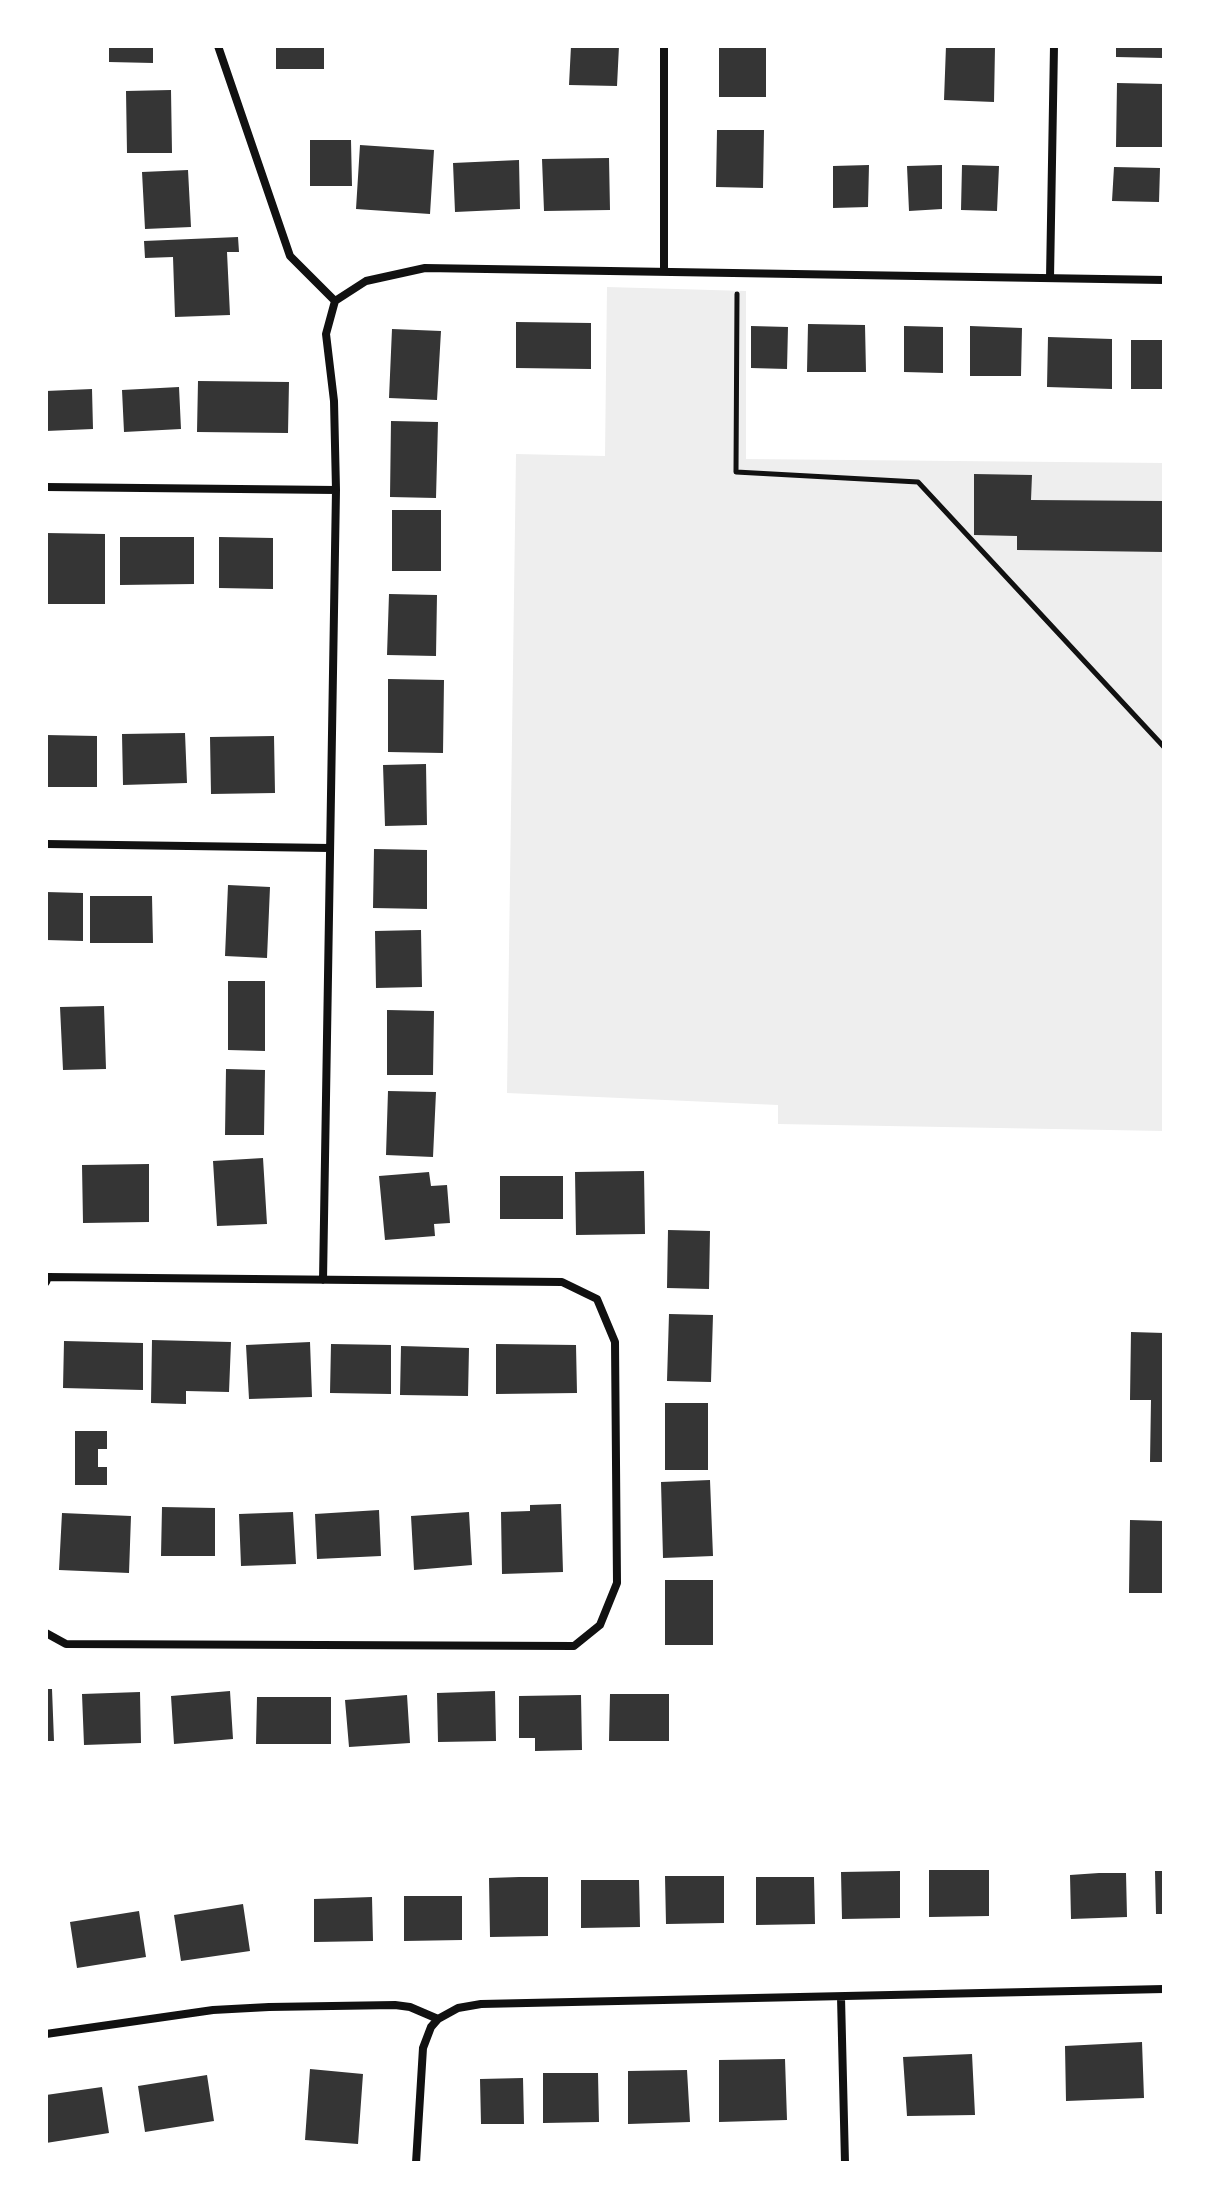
<!DOCTYPE html>
<html>
<head>
<meta charset="utf-8">
<style>
	body { margin:0 }
	#map { position:relative; width:1210px; height:2209px; overflow:hidden; background:#fff; font-family:"Source Sans 3",sans-serif }
	canvas { display:block }
	.frame { position:absolute; inset:0; border:48px solid #fff; pointer-events:none }
</style>
</head>
<body>
<div id="map">
<canvas width="1210" height="2209"></canvas>
<div class="frame"></div>
</div>
<script>
const ctx = document.querySelector('canvas').getContext('2d');
ctx.lineJoin = 'round';
function paint(path, color) { ctx.fillStyle = color; ctx.fill(path, 'evenodd'); }
const toPath = rows => new Path2D(rows.map(r => 'M' + r).join(''));
function trace(path, color, width, dash) { ctx.strokeStyle = color; ctx.lineWidth = width; ctx.lineCap = dash ? 'butt' : 'round'; ctx.setLineDash(dash || []); ctx.stroke(path); }
paint(toPath([
	[607,287,746,291,746,459,1164,463,1164,1131,778,1124,778,1105,507,1093,516,454,605,456]
]), '#eee');
paint(toPath([
	[109,46,153,46,153,63,109,62],
	[276,46,324,46,324,69,276,69],
	[571,46,619,46,617,86,569,85],
	[719,46,766,46,766,97,719,97],
	[946,46,995,47,994,102,944,100],
	[1116,46,1163,46,1163,58,1116,57],
	[1117,83,1164,84,1162,147,1116,147],
	[171,90,172,153,127,153,126,91],
	[717,130,764,130,763,188,716,187],
	[310,140,351,140,352,186,310,186],
	[360,145,434,150,430,214,356,209],
	[609,158,610,210,544,211,542,159],
	[519,160,520,209,455,212,453,163],
	[869,165,868,207,833,208,833,166],
	[942,165,942,209,909,211,907,166],
	[962,165,999,166,997,211,961,210],
	[1114,167,1160,168,1159,202,1112,201],
	[188,170,191,227,145,229,142,172],
	[238,237,239,252,227,252,230,315,175,317,173,257,145,258,144,241],
	[516,322,591,323,591,369,516,368],
	[808,324,865,325,866,372,807,372],
	[751,326,788,327,787,369,751,368],
	[904,326,943,327,943,373,904,372],
	[970,326,1022,328,1021,376,970,376],
	[392,329,441,331,437,400,389,398],
	[1048,337,1112,339,1112,389,1047,387],
	[1131,340,1164,340,1164,389,1131,389],
	[198,381,289,382,288,433,197,432],
	[179,387,181,429,124,432,122,390],
	[92,389,93,429,46,431,46,391],
	[391,421,438,422,436,498,390,497],
	[974,474,1032,475,1031,500,1164,501,1164,552,1017,550,1017,536,974,535],
	[392,510,441,510,441,571,392,571],
	[46,533,105,534,105,604,46,604],
	[120,537,194,537,194,584,120,585],
	[219,537,273,538,273,589,219,588],
	[389,594,437,595,436,656,387,655],
	[388,679,444,680,443,753,388,752],
	[185,733,187,783,123,785,122,734],
	[46,735,97,736,97,787,46,787],
	[274,736,275,793,211,794,210,737],
	[426,764,427,825,385,826,383,765],
	[374,849,427,850,427,909,373,908],
	[228,885,270,887,267,958,225,956],
	[46,892,83,893,83,941,46,940],
	[90,896,152,896,153,943,90,943],
	[421,930,422,987,376,988,375,931],
	[228,981,265,981,265,1051,228,1050],
	[104,1006,106,1069,63,1070,60,1007],
	[387,1010,434,1011,433,1075,387,1075],
	[226,1069,265,1070,264,1135,225,1135],
	[388,1091,436,1092,433,1157,386,1155],
	[263,1158,267,1224,217,1226,213,1161],
	[149,1164,149,1222,83,1223,82,1165],
	[644,1171,645,1234,576,1235,575,1172],
	[429,1172,431,1186,447,1185,450,1223,434,1224,435,1236,385,1240,379,1176],
	[500,1176,563,1176,563,1219,500,1219],
	[668,1230,710,1231,709,1289,667,1288],
	[669,1314,713,1315,711,1382,667,1381],
	[1131,1332,1164,1333,1164,1462,1150,1462,1151,1400,1130,1400],
	[152,1340,231,1342,229,1392,186,1391,186,1404,151,1403],
	[64,1341,143,1343,143,1390,63,1388],
	[310,1342,312,1397,249,1399,246,1345],
	[331,1344,391,1345,391,1394,330,1393],
	[496,1344,576,1345,577,1393,496,1394],
	[401,1346,469,1348,468,1396,400,1395],
	[665,1403,708,1403,708,1470,665,1470],
	[75,1431,107,1431,107,1449,98,1449,98,1467,107,1467,107,1485,75,1485],
	[710,1480,713,1556,663,1558,661,1482],
	[561,1504,563,1572,502,1574,501,1512,530,1511,530,1505],
	[162,1507,215,1508,215,1556,161,1556],
	[379,1510,381,1556,317,1559,315,1514],
	[293,1512,296,1564,241,1566,239,1514],
	[469,1512,472,1565,414,1570,411,1516],
	[62,1513,131,1516,129,1573,59,1570],
	[1130,1520,1164,1521,1164,1593,1129,1593],
	[665,1580,713,1580,713,1645,665,1645],
	[46,1689,52,1689,54,1741,46,1741],
	[230,1691,233,1739,174,1744,171,1696],
	[495,1691,496,1741,438,1742,437,1693],
	[140,1692,141,1743,84,1745,82,1694],
	[610,1694,669,1694,669,1741,609,1741],
	[407,1695,410,1743,349,1747,345,1700],
	[581,1695,582,1750,535,1751,535,1738,519,1738,519,1696],
	[257,1697,331,1697,331,1744,256,1744],
	[929,1870,989,1870,989,1916,929,1917],
	[900,1871,900,1918,842,1919,841,1872],
	[1155,1871,1164,1871,1164,1914,1156,1914],
	[1099,1873,1126,1873,1127,1917,1071,1919,1070,1875],
	[665,1876,724,1876,724,1923,666,1924],
	[519,1877,548,1877,548,1936,490,1937,489,1878],
	[756,1877,814,1877,815,1924,756,1925],
	[581,1880,639,1880,640,1927,581,1928],
	[404,1896,462,1896,462,1940,404,1941],
	[372,1897,373,1941,314,1942,314,1899],
	[243,1904,250,1951,181,1961,174,1915],
	[139,1911,146,1957,77,1968,70,1922],
	[1142,2042,1144,2098,1066,2101,1065,2046],
	[972,2054,975,2115,907,2116,903,2057],
	[785,2059,787,2120,719,2122,719,2060],
	[310,2069,363,2074,358,2144,305,2140],
	[687,2070,690,2122,628,2124,628,2071],
	[543,2073,598,2073,599,2122,543,2123],
	[207,2075,214,2121,145,2132,138,2086],
	[523,2078,524,2124,481,2124,480,2079],
	[102,2087,109,2133,46,2143,46,2095]
]), '#353535');
trace(toPath([
	[737,294,736,472,918,482,1164,747]
]), '#111', 5);
trace(toPath([
	[218,46,290,256,335,301,326,334,334,401,336,490,323,1280],
	[664,46,664,272],
	[1050,278,1054,46],
	[335,301,366,281,425,268,1164,280],
	[46,487,336,490],
	[46,844,330,848],
	[46,1282,48,1277,562,1282,597,1299,615,1342,617,1583,600,1625,574,1646,66,1644,46,1633],
	[841,1997,845,2163],
	[46,2034,213,2010,269,2007,395,2005,410,2007,438,2019,458,2008,481,2004,1164,1989],
	[416,2163,423,2048,431,2027,438,2019]
]), '#111', 8);
</script>
</body>
</html>
